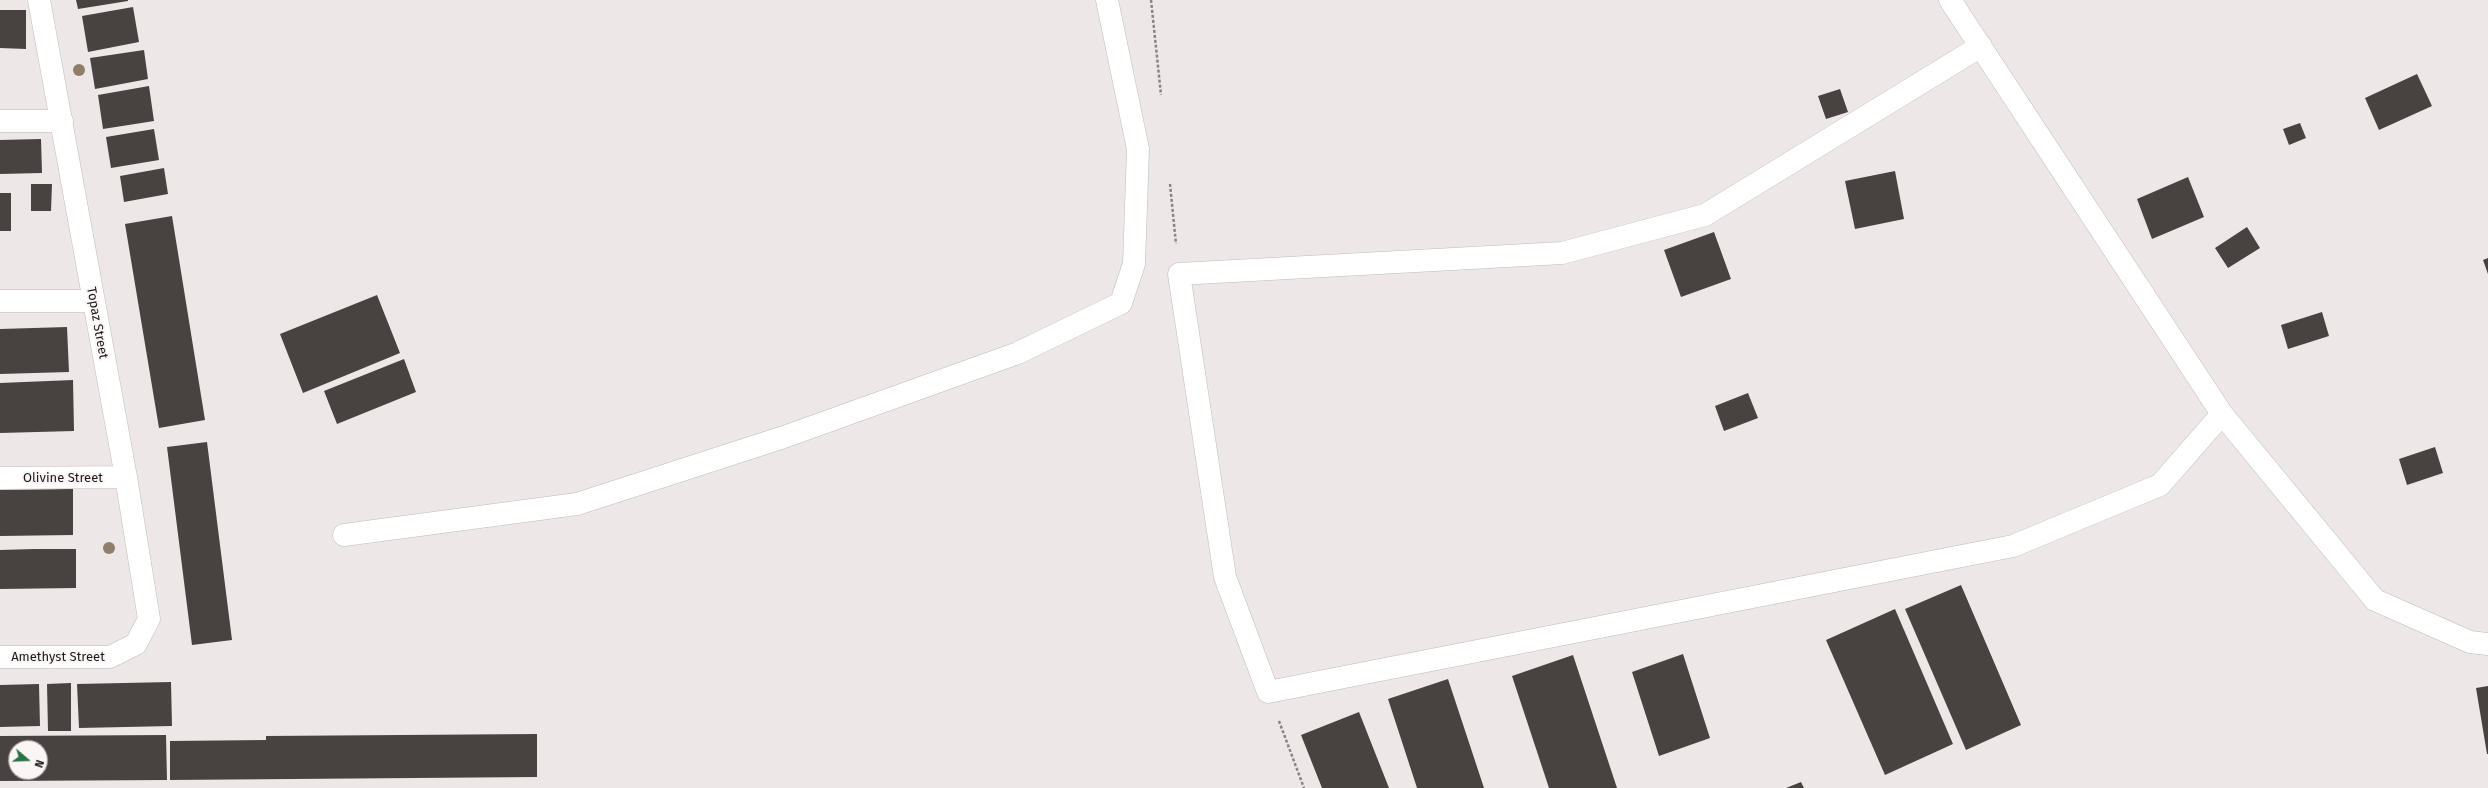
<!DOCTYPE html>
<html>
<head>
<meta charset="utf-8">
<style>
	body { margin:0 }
	#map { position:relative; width:2488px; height:788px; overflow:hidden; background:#eee7e7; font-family:"Fira Sans",sans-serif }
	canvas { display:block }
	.north { position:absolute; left:8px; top:740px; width:40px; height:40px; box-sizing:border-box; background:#fcf5f5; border:1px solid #a29d9d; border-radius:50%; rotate:109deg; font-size:11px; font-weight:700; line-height:16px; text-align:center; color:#1b1919 }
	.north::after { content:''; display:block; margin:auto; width:14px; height:18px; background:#277443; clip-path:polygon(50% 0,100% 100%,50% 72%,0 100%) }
</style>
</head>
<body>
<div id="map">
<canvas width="2488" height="788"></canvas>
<div class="north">N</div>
</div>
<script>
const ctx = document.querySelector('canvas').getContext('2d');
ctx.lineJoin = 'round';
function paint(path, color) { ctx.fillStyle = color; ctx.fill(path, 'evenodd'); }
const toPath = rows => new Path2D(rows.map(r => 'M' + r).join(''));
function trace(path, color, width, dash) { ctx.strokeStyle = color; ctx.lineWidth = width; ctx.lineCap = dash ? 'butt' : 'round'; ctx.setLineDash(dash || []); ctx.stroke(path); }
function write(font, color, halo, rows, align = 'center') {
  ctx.font = font + ' "Fira Sans",sans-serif'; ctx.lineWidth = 4; ctx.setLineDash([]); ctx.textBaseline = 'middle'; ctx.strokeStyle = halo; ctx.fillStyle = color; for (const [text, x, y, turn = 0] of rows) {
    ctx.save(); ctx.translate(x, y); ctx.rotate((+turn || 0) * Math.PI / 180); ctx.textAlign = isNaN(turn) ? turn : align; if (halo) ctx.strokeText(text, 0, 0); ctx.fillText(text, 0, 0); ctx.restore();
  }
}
paint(toPath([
	[76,0,128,0,128,1,78,9],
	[133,7,139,42,88,52,82,16],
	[0,10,26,10,26,49,0,48],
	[144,50,148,79,95,89,90,58],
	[2417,74,2432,106,2379,130,2365,98],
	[149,86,154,121,103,129,98,95],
	[1840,89,1848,112,1826,119,1818,96],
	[2300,123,2306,138,2289,145,2283,129],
	[154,129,159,160,111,168,106,137],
	[41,139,42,173,0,174,0,140],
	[164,168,168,194,124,202,120,176],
	[1895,171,1904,219,1855,229,1845,181],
	[2188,177,2204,217,2152,239,2137,199],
	[31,184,52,184,51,211,31,211],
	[0,193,11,193,11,231,0,231],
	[172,216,205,420,159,428,125,224],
	[2247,227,2260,248,2228,268,2215,248],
	[1714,232,1731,279,1681,297,1664,250],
	[2488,258,2488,274,2483,260],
	[377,295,400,353,303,393,280,334],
	[2322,312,2329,336,2288,349,2281,325],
	[67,327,69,372,0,374,0,329],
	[404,359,416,392,337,424,324,391],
	[73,380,74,431,0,433,0,383],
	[1748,393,1758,418,1724,431,1715,406],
	[207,442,232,640,192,645,167,447],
	[2435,447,2443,473,2407,485,2399,459],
	[73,489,73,535,0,536,0,490],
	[34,549,76,549,76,588,0,589,0,550],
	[1961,585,2021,725,1966,750,1905,609],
	[1895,609,1953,744,1885,775,1826,640],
	[1683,654,1710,738,1659,756,1632,672],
	[1573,655,1617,788,1549,788,1512,676],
	[1448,679,1484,788,1417,788,1388,699],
	[171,682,172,726,79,728,77,684],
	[71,683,71,731,48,731,47,684],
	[39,684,40,726,0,727,0,685],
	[2488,686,2488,754,2487,754,2476,688],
	[1359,712,1389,788,1322,788,1301,735],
	[537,734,537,777,170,780,170,741,266,740,266,736],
	[166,735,167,780,0,781,0,736],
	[16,748,40,748,40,772,16,772],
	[1801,782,1804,788,1786,788]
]), '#484341');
const minor = toPath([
	[1950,0,2222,414,2375,600,2470,642,2488,644],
	[1981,46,1705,215,1562,253,1179,274,1225,577,1268,692,2013,546,2160,485,2222,414],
	[0,121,62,121],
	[0,301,92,301],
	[0,478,126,477],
	[344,535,577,504,784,437,1018,353,1121,303,1134,264,1138,149,1107,0],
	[0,657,110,657,136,644,149,619,126,477,39,0]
]);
trace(minor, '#c1baba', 23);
trace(toPath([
	[1151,0,1161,95],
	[1170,184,1176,244],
	[1279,721,1304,788]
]), '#8a8585', 2.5, [3, 2]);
trace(minor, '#fff', 22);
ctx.fillStyle = '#8f7e6b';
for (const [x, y] of [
	[79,70],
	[109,548]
]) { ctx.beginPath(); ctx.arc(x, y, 6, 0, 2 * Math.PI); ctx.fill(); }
write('13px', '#1b1919', '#fcf5f5', [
	["Topaz Street",97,323,80],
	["Olivine Street",63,478],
	["Amethyst Street",58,657]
]);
</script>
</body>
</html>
